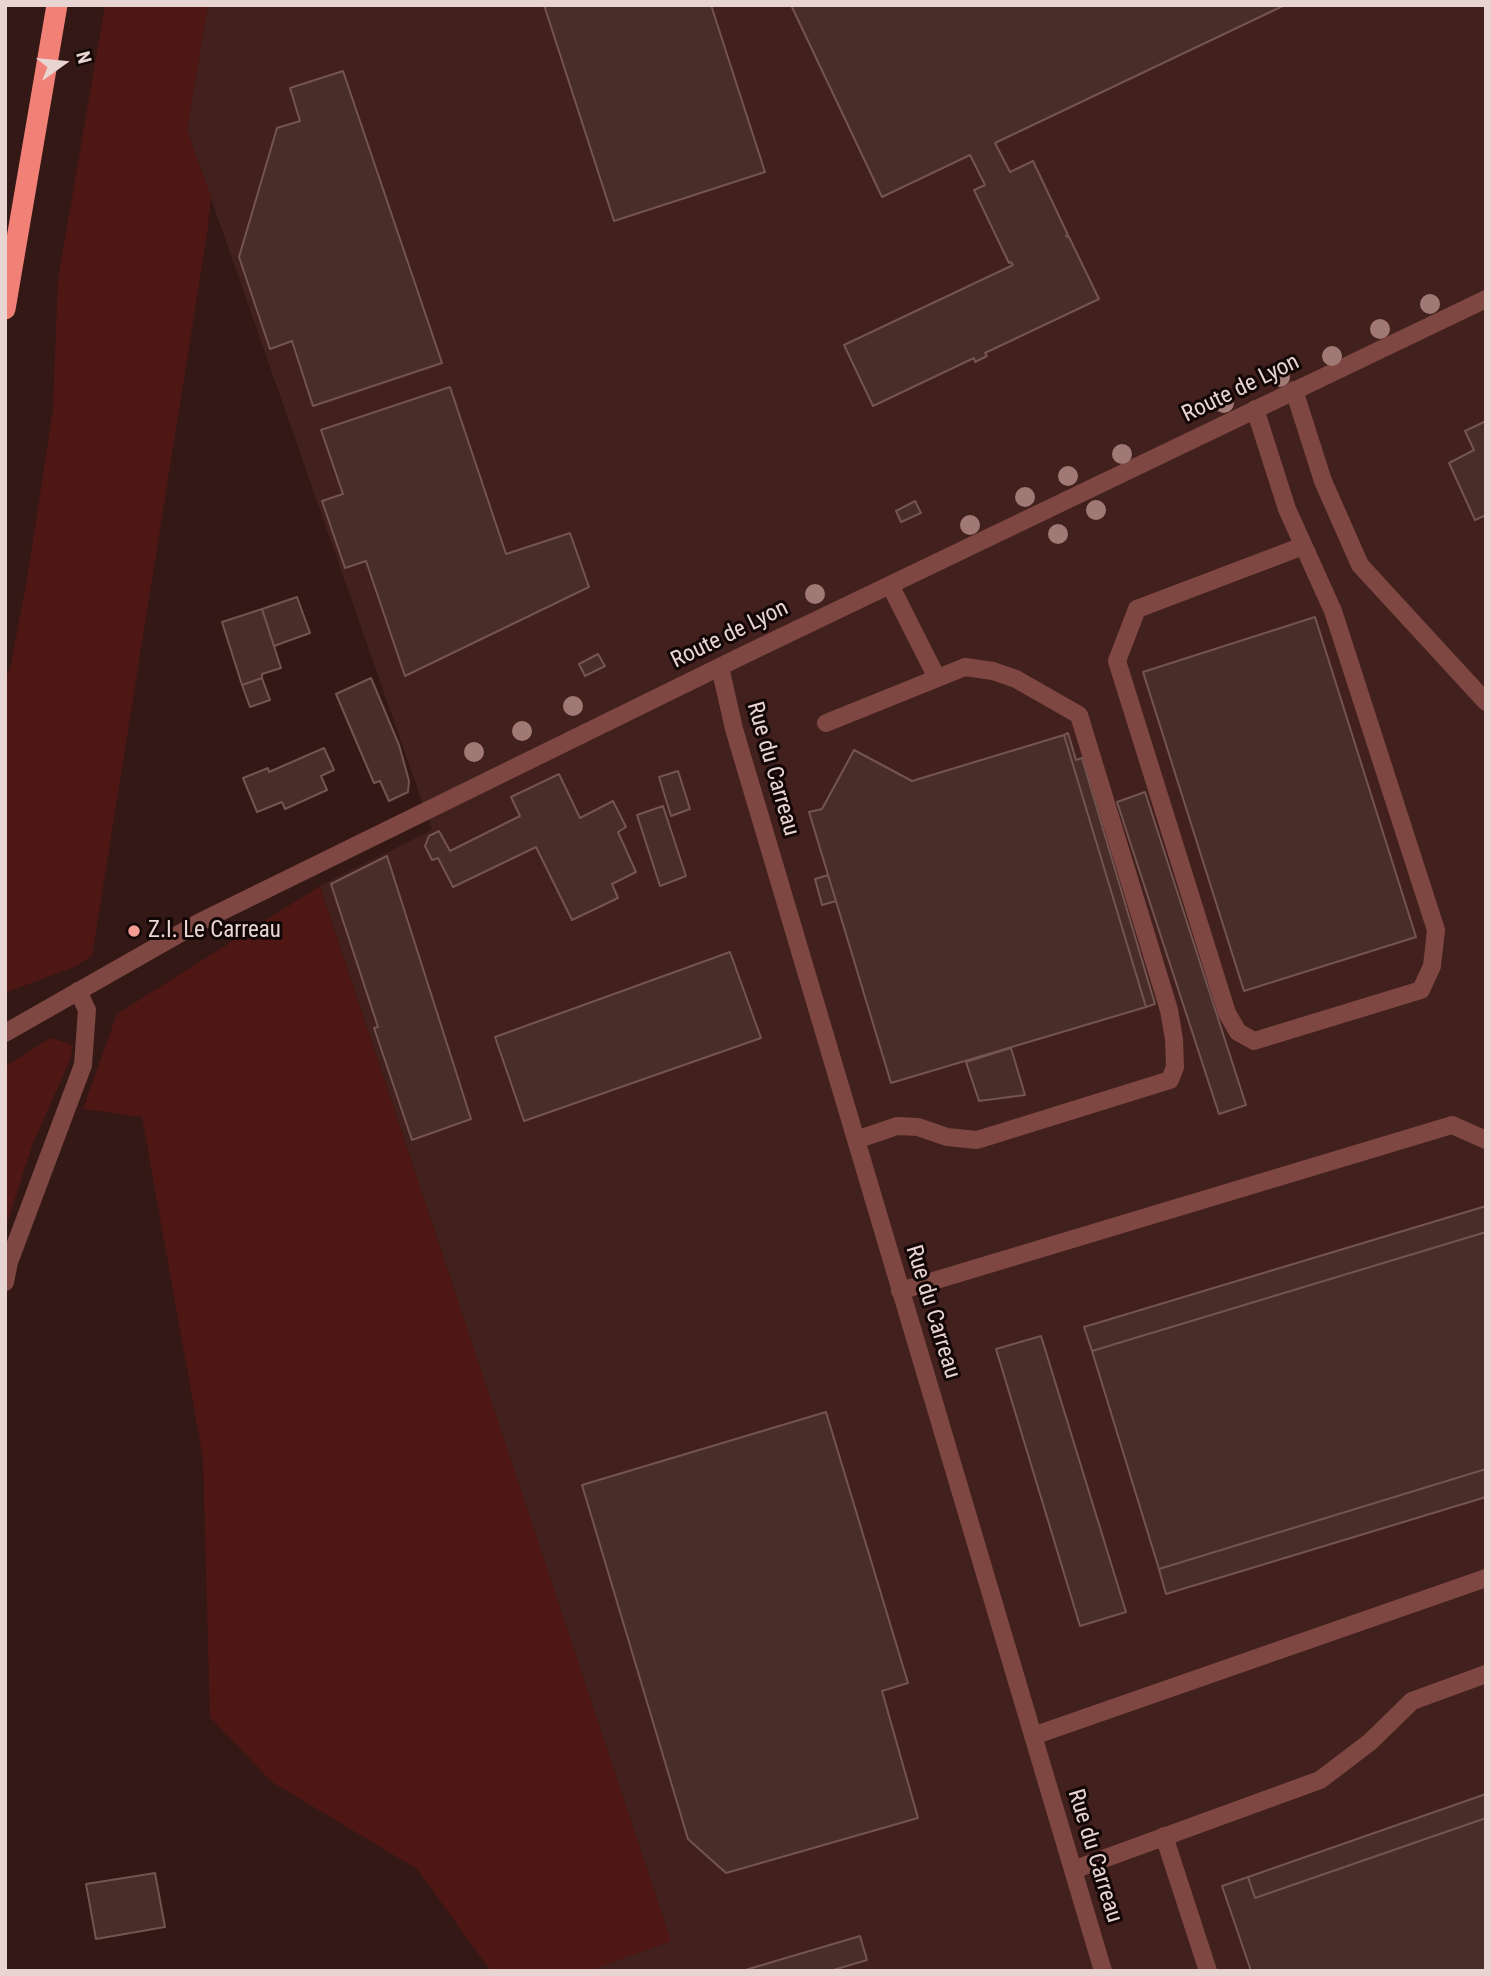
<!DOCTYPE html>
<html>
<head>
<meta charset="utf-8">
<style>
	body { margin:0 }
	#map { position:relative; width:1491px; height:1976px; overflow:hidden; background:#331816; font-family:"Roboto Condensed",sans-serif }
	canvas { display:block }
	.frame { position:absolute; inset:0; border:7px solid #e8d5d2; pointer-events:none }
	.north { position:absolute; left:28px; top:28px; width:70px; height:70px; -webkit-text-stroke:5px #130706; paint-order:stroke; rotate:75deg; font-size:19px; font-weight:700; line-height:28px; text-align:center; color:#e8d5d2 }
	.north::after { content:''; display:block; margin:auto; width:24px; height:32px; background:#e8d5d2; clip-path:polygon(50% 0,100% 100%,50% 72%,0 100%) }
</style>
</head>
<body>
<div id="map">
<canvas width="1491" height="1976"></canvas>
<div class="frame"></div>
<div class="north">N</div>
</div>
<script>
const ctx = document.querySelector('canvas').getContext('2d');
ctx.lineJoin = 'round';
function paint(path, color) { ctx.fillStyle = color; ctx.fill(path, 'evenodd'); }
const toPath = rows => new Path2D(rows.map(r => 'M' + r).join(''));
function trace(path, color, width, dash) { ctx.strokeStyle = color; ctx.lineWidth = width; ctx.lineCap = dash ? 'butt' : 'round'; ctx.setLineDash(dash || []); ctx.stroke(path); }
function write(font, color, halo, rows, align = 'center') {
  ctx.font = font + ' "Roboto Condensed",sans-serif'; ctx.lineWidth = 6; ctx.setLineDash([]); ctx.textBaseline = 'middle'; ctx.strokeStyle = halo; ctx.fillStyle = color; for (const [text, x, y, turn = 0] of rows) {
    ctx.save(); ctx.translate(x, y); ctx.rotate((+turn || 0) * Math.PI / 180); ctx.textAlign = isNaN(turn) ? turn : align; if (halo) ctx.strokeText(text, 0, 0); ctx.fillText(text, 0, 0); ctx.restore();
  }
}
paint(toPath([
	[208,5,1486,5,1486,1971,589,1971,670,1940,320,886,432,830,187,130]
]), '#41201d');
paint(toPath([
	[105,5,208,5,187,130,211,197,207,234,92,956,74,967,5,993,5,678,10,669,27,580,53,409,58,280],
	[320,886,671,1941,589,1971,491,1971,417,1869,272,1782,210,1717,203,1458,142,1117,83,1109,117,1014],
	[50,1038,73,1045,70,1060,33,1143,5,1229,5,1067]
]), '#4f1713');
const building = toPath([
	[544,5,711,5,765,172,614,221,544,5],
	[791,5,1285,5,995,143,1010,172,1033,161,1068,235,1066,236,1069,237,1099,299,985,353,987,356,975,362,974,358,873,406,844,345,1013,265,1011,262,1009,263,974,190,985,185,970,155,882,197,791,5],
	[343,71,442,363,313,406,292,341,270,349,239,257,277,128,300,121,290,88,343,71],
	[450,387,506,554,570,533,589,587,405,676,366,561,345,568,322,501,343,494,321,430,450,387],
	[1486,421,1486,515,1475,520,1449,463,1474,450,1465,431,1486,421],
	[915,501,921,513,901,522,896,511,915,501],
	[297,597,310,633,274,646,262,609,297,597],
	[262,609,281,668,262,674,262,678,242,685,222,622,262,609],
	[1315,617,1416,937,1244,991,1143,672,1315,617],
	[598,654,605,666,585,676,579,664,598,654],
	[262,678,270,700,250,707,242,685,262,678],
	[371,678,399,745,409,781,408,792,389,801,380,781,374,783,336,694,371,678],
	[1068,733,1076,760,1082,758,1155,1004,1146,1007,1064,735,1068,733],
	[1064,735,1146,1007,891,1083,809,812,822,809,854,750,912,781,1064,735],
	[324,748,334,770,321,776,327,790,285,809,282,802,257,812,243,778,268,768,269,772,324,748],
	[678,771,690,809,671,816,659,777,678,771],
	[559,774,580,818,613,801,626,827,618,832,636,872,612,884,618,898,572,920,536,847,453,887,438,858,432,860,425,846,429,836,439,831,450,851,520,816,511,797,559,774],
	[1145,792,1246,1105,1219,1114,1117,802,1145,792],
	[663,806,686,876,660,886,637,815,663,806],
	[387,856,471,1119,412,1140,374,1028,378,1027,331,884,387,856],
	[828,875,836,901,822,905,815,879,828,875],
	[730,952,761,1038,524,1121,495,1037,730,952],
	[1011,1048,1025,1095,979,1101,966,1062,1011,1048],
	[1486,1206,1486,1232,1092,1351,1084,1327,1486,1206],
	[1486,1232,1486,1469,1159,1569,1092,1351,1486,1232],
	[1041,1336,1126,1612,1080,1626,996,1349,1041,1336],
	[826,1412,908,1683,882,1691,918,1818,726,1873,688,1839,582,1485,826,1412],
	[1486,1469,1486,1497,1166,1594,1159,1569,1486,1469],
	[1486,1794,1486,1818,1255,1898,1248,1877,1486,1794],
	[1486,1818,1486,1971,1251,1971,1222,1886,1248,1877,1255,1898,1486,1818],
	[155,1873,165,1927,96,1939,86,1884,155,1873],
	[860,1936,867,1960,830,1971,742,1971,860,1936]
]);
paint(building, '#492d29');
trace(building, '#745450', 2);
trace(toPath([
	[1294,390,1323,481,1360,565,1486,702],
	[1255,409,1287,509,1333,611,1436,930,1432,966,1421,990,1254,1041,1238,1032,1227,1013,1117,661,1137,609,1303,546],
	[890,585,937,678],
	[720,667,734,729,1103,1971],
	[826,723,965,667,993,671,1016,679,1079,715,1169,1010,1174,1039,1175,1067,1170,1080,977,1140,947,1137,918,1127,897,1126,856,1140],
	[5,1033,200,922,748,653,1486,299],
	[5,1282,9,1262,83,1065,87,1010,78,991],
	[900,1291,1452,1125,1486,1140],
	[1033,1736,1486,1578],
	[1164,1836,1208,1971],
	[1073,1870,1320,1780,1370,1742,1412,1701,1486,1674]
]), '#7f4741', 18);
trace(toPath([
	[5,309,57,5]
]), '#f18176', 21);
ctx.fillStyle = '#a07975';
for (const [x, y] of [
	[1430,304],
	[1380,329],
	[1332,356],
	[1280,377],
	[1224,403],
	[1122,454],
	[1068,476],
	[1025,497],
	[1096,510],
	[970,525],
	[1058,534],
	[815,594],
	[573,706],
	[522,731],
	[474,752]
]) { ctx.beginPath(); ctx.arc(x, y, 10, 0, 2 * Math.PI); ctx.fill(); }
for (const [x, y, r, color] of [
	[134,931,7,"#f59c92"]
]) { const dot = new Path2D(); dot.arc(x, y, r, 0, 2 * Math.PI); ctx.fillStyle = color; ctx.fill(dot); trace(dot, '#130706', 2.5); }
write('23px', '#e8d5d2', '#130706', [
	["Route de Lyon",1241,389,-26],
	["Route de Lyon",730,635,-26],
	["Rue du Carreau",772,769,74],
	["Rue du Carreau",932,1312,73],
	["Rue du Carreau",1094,1856,73]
]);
write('23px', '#e8d5d2', '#130706', [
	["Z.I. Le Carreau",148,931]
], 'left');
</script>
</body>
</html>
